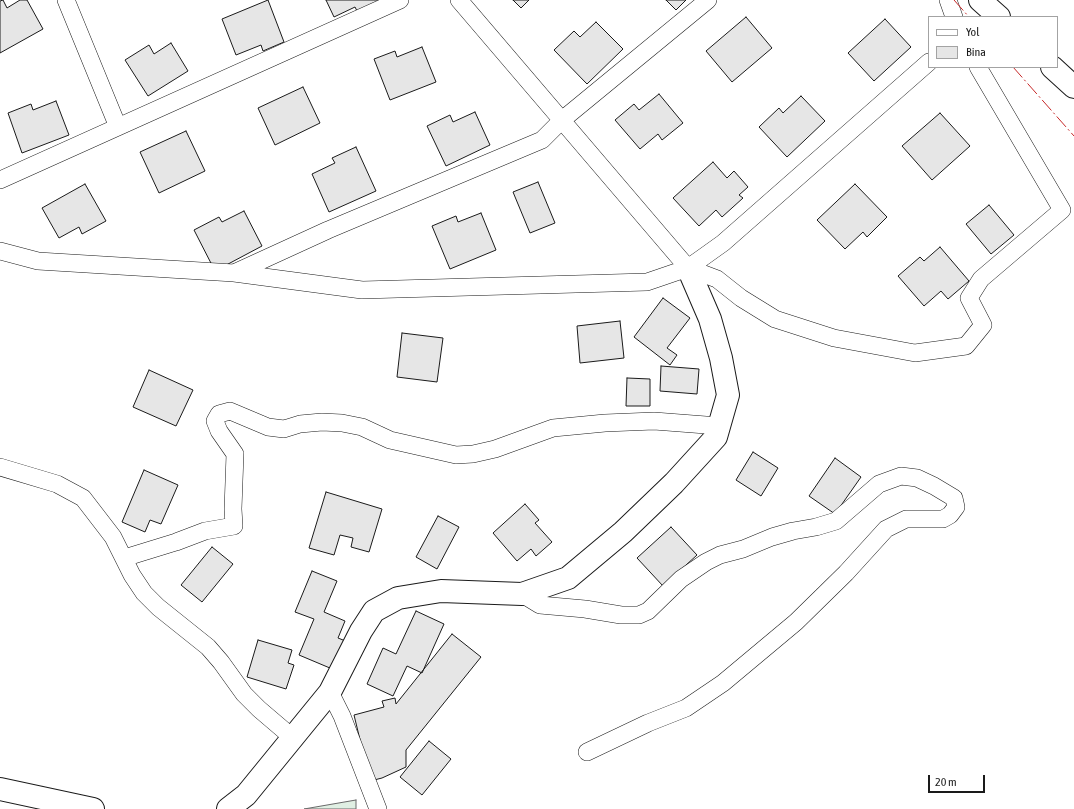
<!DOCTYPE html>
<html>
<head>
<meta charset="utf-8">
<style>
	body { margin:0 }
	#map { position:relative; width:1074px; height:809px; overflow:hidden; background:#fff; font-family:"Asap Condensed",sans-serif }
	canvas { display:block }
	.legend { position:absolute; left:928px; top:16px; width:130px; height:52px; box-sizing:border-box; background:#fff; border:1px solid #a3a3a3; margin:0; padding:5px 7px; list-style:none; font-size:12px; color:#1a1a1a }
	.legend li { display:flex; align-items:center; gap:8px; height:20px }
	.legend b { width:20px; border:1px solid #a3a3a3 }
	.scale { position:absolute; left:928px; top:775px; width:57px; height:18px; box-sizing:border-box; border:2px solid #1a1a1a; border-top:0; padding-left:5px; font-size:12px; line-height:14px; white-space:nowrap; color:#1a1a1a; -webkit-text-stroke:3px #fff; paint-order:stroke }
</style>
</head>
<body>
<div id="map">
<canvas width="1074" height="809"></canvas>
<ul class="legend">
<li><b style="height:5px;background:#fff"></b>Yol</li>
<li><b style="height:11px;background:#e6e6e6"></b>Bina</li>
</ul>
<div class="scale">20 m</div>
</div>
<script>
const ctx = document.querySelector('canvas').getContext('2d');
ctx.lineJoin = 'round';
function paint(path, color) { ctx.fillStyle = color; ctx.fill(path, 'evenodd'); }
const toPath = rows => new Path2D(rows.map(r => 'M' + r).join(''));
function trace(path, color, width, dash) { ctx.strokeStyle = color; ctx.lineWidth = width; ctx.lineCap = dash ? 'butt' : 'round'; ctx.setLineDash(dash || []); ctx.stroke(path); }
const green = toPath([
	[356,800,356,809,304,809,356,800]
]);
paint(green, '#e0efe3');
trace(green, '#6a6a6a', 1);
const building = toPath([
	[3,0,7,8,20,0,27,0,43,29,0,53,0,1,3,0],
	[268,0,284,42,263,51,261,45,236,55,222,19,268,0],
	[326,0,380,0,360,17,355,7,334,17,326,0],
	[513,0,529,0,521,8,513,0],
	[666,0,686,0,676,10,666,0],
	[746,17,772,48,732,82,706,51,746,17],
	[885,19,911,47,874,81,848,53,885,19],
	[596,22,623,49,587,84,554,50,574,31,580,37,596,22],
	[171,43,188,71,148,96,125,60,149,45,154,54,171,43],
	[422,47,436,82,390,100,374,59,395,51,397,57,422,47],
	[303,87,320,123,275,145,258,108,303,87],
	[659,94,683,123,662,140,658,134,640,149,615,120,634,104,639,110,659,94],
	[801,96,825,121,787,157,759,127,779,108,783,113,801,96],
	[56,101,69,135,22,153,8,113,31,104,33,110,56,101],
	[475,112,490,145,446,166,427,126,450,115,453,122,475,112],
	[940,113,970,146,932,180,902,146,940,113],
	[186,131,205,171,159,193,140,152,186,131],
	[356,147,376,191,329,212,312,174,335,163,332,158,356,147],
	[713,162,727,178,734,171,748,187,739,195,743,198,722,217,716,210,699,226,673,198,713,162],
	[538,182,555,223,530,233,513,192,538,182],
	[85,184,106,221,82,234,79,227,59,238,42,208,85,184],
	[855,184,887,217,867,237,863,232,845,249,817,220,855,184],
	[989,205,1014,235,991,254,966,224,989,205],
	[244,211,262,246,215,271,194,230,219,217,222,222,244,211],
	[481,213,496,250,450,269,432,226,456,216,458,222,481,213],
	[940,247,969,281,948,299,941,291,924,306,898,276,920,257,924,261,940,247],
	[663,298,690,318,667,348,677,355,670,365,634,337,663,298],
	[620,321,624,358,580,363,577,326,620,321],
	[402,333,443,338,437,382,397,377,402,333],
	[661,366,699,369,697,394,660,391,661,366],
	[149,370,193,390,176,426,133,407,149,370],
	[627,378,650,379,650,406,626,406,627,378],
	[753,452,778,468,761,496,736,480,753,452],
	[835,458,861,477,835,514,809,496,835,458],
	[144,470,178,485,161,524,150,520,145,532,122,522,144,470],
	[326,492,382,509,369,552,351,547,353,538,340,535,334,555,309,548,326,492],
	[525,504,539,520,535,523,552,542,536,556,531,549,517,561,493,533,525,504],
	[438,516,459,527,437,569,416,557,438,516],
	[671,527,697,555,663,586,637,558,671,527],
	[212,547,233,564,202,602,181,585,212,547],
	[312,571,337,581,324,612,345,621,338,638,348,642,337,671,299,655,314,619,295,612,312,571],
	[416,611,444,624,422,673,407,666,393,696,367,684,383,648,396,654,416,611],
	[452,634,481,657,406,750,406,767,382,778,370,781,354,715,384,707,382,701,395,698,396,704,452,634],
	[258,640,292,650,288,663,294,665,286,689,247,677,258,640],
	[429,741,451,759,422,795,400,777,429,741]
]);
paint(building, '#e6e6e6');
trace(building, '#1a1a1a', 1);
const minor = toPath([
	[66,0,118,127],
	[459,0,688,268,717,279,741,298,775,319,834,338,915,353,966,346,983,325,969,298,981,279,1062,210,978,67],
	[948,0,954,17],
	[0,180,400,0],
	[0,251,38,261,234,273,362,290,647,282,688,268,723,243,929,62],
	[234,273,328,230,542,140,562,120,708,0],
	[0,467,57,484,83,498,113,537,132,575,144,593,158,607,208,647,221,662,244,694,259,709,293,738],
	[124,558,176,542,205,531,234,526,233,509,235,454,219,431,215,421,219,414,230,411,268,427,284,429,300,424,322,422,342,423,362,427,390,440,456,455,473,454,495,449,553,428,605,423,654,421,719,426],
	[522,594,540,605,585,609,621,615,639,615,648,611,681,579,706,562,720,555,743,549,772,537,793,531,816,527,836,521,879,484,901,476,917,478,934,486,954,498,956,507,950,515,943,519,906,519,886,529,846,573,796,622,723,683,686,708,648,723,587,752],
	[330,692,342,716,378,809]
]);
const tertiary = toPath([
	[980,0,999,17],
	[1052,67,1074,87],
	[0,789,93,809],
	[228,809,246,795,330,692,361,631,374,611,398,598,441,591,522,594,568,578,623,532,674,483,716,437,728,395,721,358,710,319,688,268]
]);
trace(minor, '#1a1a1a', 18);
trace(tertiary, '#1a1a1a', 24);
trace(minor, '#fff', 17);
trace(tertiary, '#fff', 22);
trace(toPath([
	[954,0,969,17],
	[1013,67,1074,136]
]), '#c62828', 1, [14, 3, 2, 3]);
</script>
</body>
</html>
